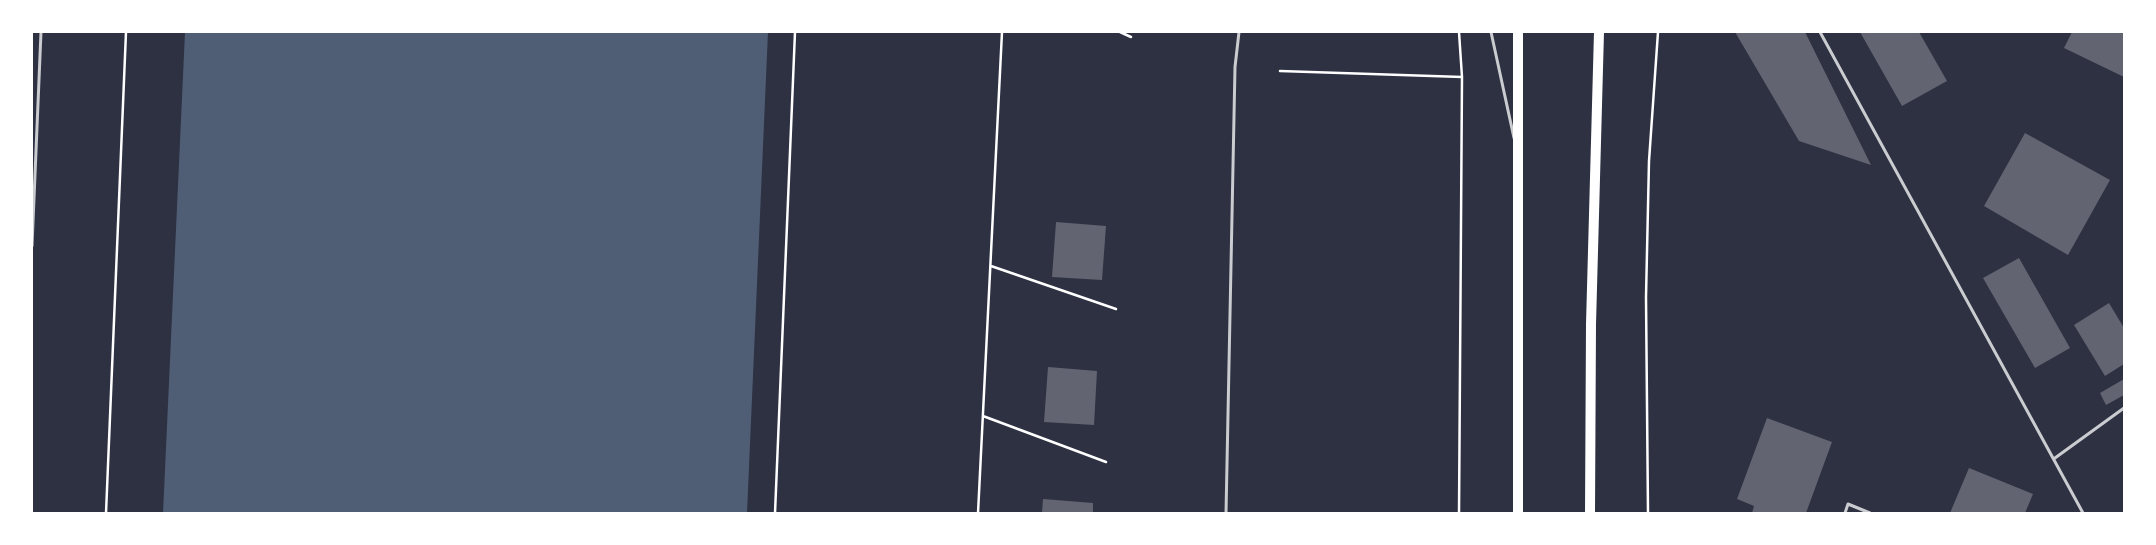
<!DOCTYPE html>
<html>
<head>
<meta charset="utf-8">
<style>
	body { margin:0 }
	#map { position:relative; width:2156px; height:545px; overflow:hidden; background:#2d3142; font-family:"Space Grotesk",sans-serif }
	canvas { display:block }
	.frame { position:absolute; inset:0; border:33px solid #fff; pointer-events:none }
</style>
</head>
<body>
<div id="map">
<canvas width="2156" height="545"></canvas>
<div class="frame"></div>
</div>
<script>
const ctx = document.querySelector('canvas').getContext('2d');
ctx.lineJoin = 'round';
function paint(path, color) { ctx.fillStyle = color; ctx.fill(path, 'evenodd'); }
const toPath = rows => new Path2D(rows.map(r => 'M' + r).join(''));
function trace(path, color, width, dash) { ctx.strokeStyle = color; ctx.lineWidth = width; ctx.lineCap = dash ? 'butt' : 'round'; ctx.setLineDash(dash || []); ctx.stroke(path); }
paint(toPath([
	[185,32,768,32,747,513,163,513]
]), '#4f5d75');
paint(toPath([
	[1735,32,1805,32,1871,165,1799,141],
	[1860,32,1919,32,1947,81,1902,106],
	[2072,32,2124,32,2124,77,2064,48],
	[2025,133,2110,180,2068,255,1984,206],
	[1056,222,1106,226,1102,280,1052,277],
	[2019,258,2070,348,2035,368,1983,278],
	[2109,303,2124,328,2124,364,2105,376,2074,325],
	[1048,367,1097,371,1094,425,1044,422],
	[2124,379,2124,395,2106,405,2100,393],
	[1767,418,1832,442,1806,513,1752,513,1754,506,1737,499],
	[1969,468,2033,494,2025,513,1950,513],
	[1043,499,1093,503,1093,513,1042,513]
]), '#626471');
trace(toPath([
	[1120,32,1131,37],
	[1280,71,1462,77],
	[991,266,1116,309],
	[983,416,1106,462],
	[106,513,126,32],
	[775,513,795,32],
	[978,513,1002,32],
	[1459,513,1462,77,1459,32],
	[1648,513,1646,297,1649,161,1658,32]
]), '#fff', 2.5);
trace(toPath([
	[1491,32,1514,138],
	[1820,32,2083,513],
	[32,246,41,32],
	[2055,458,2124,408],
	[1226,513,1235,67,1239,32],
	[1845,513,1848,504,1870,513]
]), '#caccd0', 3);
trace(toPath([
	[1518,513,1518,32],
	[1590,513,1591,324,1599,32]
]), '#fff', 10);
</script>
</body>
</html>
